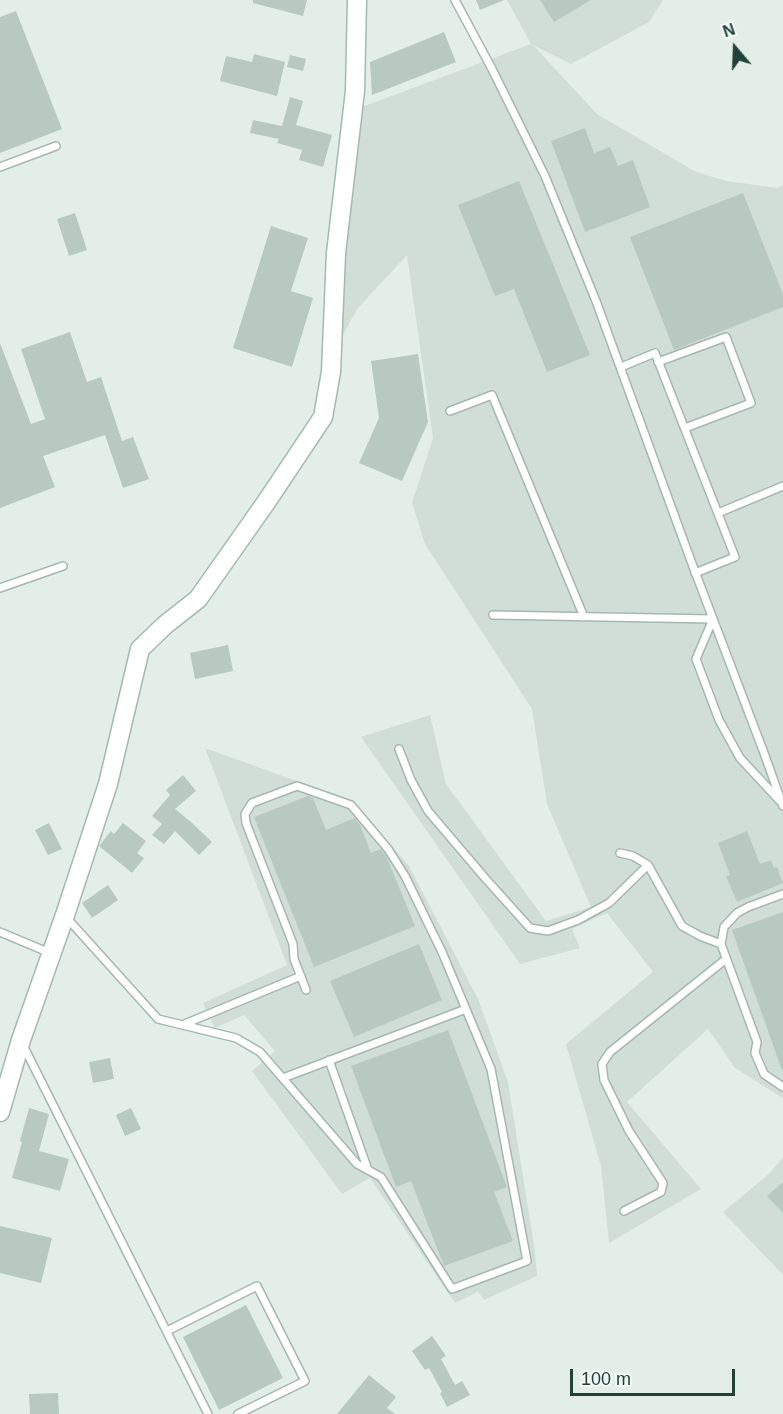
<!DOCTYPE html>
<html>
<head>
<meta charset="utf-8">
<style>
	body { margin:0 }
	#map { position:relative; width:783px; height:1414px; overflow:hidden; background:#e3eee9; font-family:Arial,sans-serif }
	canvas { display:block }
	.north { position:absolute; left:705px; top:18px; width:60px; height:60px; -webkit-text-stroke:4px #f4faf7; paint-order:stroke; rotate:341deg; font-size:16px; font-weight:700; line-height:24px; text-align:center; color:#214139 }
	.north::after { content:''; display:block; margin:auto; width:21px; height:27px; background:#214139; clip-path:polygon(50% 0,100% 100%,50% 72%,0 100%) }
	.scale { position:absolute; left:570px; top:1369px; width:165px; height:27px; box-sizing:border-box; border:3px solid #214139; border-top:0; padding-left:8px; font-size:18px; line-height:21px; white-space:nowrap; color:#214139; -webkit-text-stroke:4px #f4faf7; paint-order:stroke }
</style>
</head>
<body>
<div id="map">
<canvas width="783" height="1414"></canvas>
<div class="north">N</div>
<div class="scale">100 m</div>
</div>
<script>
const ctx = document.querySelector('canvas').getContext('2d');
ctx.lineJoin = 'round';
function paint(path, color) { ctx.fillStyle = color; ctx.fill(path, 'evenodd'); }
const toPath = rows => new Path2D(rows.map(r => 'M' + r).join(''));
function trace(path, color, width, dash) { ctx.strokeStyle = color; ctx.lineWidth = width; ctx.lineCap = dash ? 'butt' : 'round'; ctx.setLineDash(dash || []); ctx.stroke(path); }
paint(toPath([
	[507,0,663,0,649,22,571,64,533,45,597,114,696,172,727,181,777,188,783,185,783,1098,735,1068,708,1029,627,1102,701,1189,609,1243,601,1166,566,1044,653,972,607,913,572,929,580,948,520,964,361,737,430,715,446,784,546,921,591,907,547,804,532,709,425,544,412,503,433,438,407,255,357,309,337,346,342,267,359,108,531,44],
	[205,748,352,801,409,866,478,999,508,1082,535,1252,537,1276,484,1300,478,1292,455,1303,370,1178,342,1194,252,1071,275,1051,244,1015,215,1028,203,1003,287,965],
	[783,1157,783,1275,723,1212,770,1173]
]), '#d1ded8');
paint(toPath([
	[253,0,307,0,303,16,253,3],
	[476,0,504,0,480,10],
	[540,0,591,0,554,22],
	[16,11,62,129,0,153,0,17],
	[444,32,456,62,372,95,370,62],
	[254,54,285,62,277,96,220,81,226,56,252,62],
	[290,55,306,59,303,71,287,67],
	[290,97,303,101,296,125,332,135,323,167,299,160,302,150,277,143,279,139,250,133,253,120,282,126],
	[585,128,594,153,610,147,618,166,633,160,650,207,585,232,551,141],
	[519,181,590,355,547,372,514,289,495,296,458,205],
	[743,193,783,294,783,307,674,350,630,237],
	[75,213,87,250,69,256,57,219],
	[271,226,308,238,291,291,313,298,292,367,233,348],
	[70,332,87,382,101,377,122,441,133,437,149,479,123,488,105,435,43,456,55,487,0,508,0,343,31,424,45,419,21,349],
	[418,354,428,422,402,481,359,463,379,418,371,361],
	[228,645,233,671,195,679,190,653],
	[183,775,196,791,175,809,191,822,212,842,199,855,175,831,164,844,152,835,162,824,152,816,170,795,166,790],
	[308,796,313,798,326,830,355,818,360,825,371,853,381,849,387,858,415,926,314,967,254,817],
	[49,823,62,849,48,855,35,830],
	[123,823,146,841,137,853,144,858,132,873,99,846,111,831,114,834],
	[747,831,760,864,771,860,774,868,777,867,783,883,737,902,726,876,730,875,718,843],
	[108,885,118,900,92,918,82,903],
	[783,912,783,1069,782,1070,732,930],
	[419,944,442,1000,354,1037,330,981],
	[448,1030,507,1187,494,1192,513,1241,444,1266,411,1181,396,1187,351,1066],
	[110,1058,114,1079,93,1083,89,1062],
	[29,1108,49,1114,39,1151,69,1159,60,1191,12,1178,22,1142,20,1141],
	[131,1108,141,1129,125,1136,116,1115],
	[783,1182,783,1213,767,1196],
	[0,1226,52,1238,41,1283,0,1273],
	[246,1305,283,1378,219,1410,183,1337],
	[432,1336,446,1356,441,1359,455,1385,462,1381,470,1395,447,1407,440,1393,442,1392,429,1368,425,1370,412,1351],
	[369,1375,396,1397,387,1408,395,1414,337,1414],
	[58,1393,59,1414,30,1414,29,1394]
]), '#b8c9c2');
const lane = toPath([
	[455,0,492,69,545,176,596,301,691,561,764,753,783,806],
	[0,167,56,146],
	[658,362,726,337,751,403,685,428],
	[621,367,655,353,735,557,695,573],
	[450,411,492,395,584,617],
	[718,513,783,486],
	[0,588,63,566],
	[493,615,713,619,696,659,719,720,740,758,780,801],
	[399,749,411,780,428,811,485,878,530,928,548,931,578,920,609,903,648,865],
	[620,853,633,856,648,865,682,926,700,936,721,944],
	[783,894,748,907,737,913,724,927,721,944,757,1042,755,1053,764,1074,783,1087],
	[66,917,158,1019,236,1038,260,1052,357,1164,381,1177,452,1289,527,1261,491,1069,442,952,405,876,388,849,351,805,297,786,252,803,245,814,246,823,293,944,294,959,306,990],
	[0,932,50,953],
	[182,1025,301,976],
	[23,1045,208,1414],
	[329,1060,368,1170],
	[283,1078,466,1009],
	[624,1211,661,1192,663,1183,629,1131,604,1080,602,1064,610,1052,726,959],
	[167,1331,257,1286,305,1381,238,1414]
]);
const secondary = toPath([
	[0,1112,21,1040,65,915,108,784,140,649,165,625,198,599,267,501,323,417,331,372,336,253,355,91,357,0]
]);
trace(lane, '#a5b7b1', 10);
trace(secondary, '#a1bab2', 21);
trace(lane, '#fff', 7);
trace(secondary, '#fff', 18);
</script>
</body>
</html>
